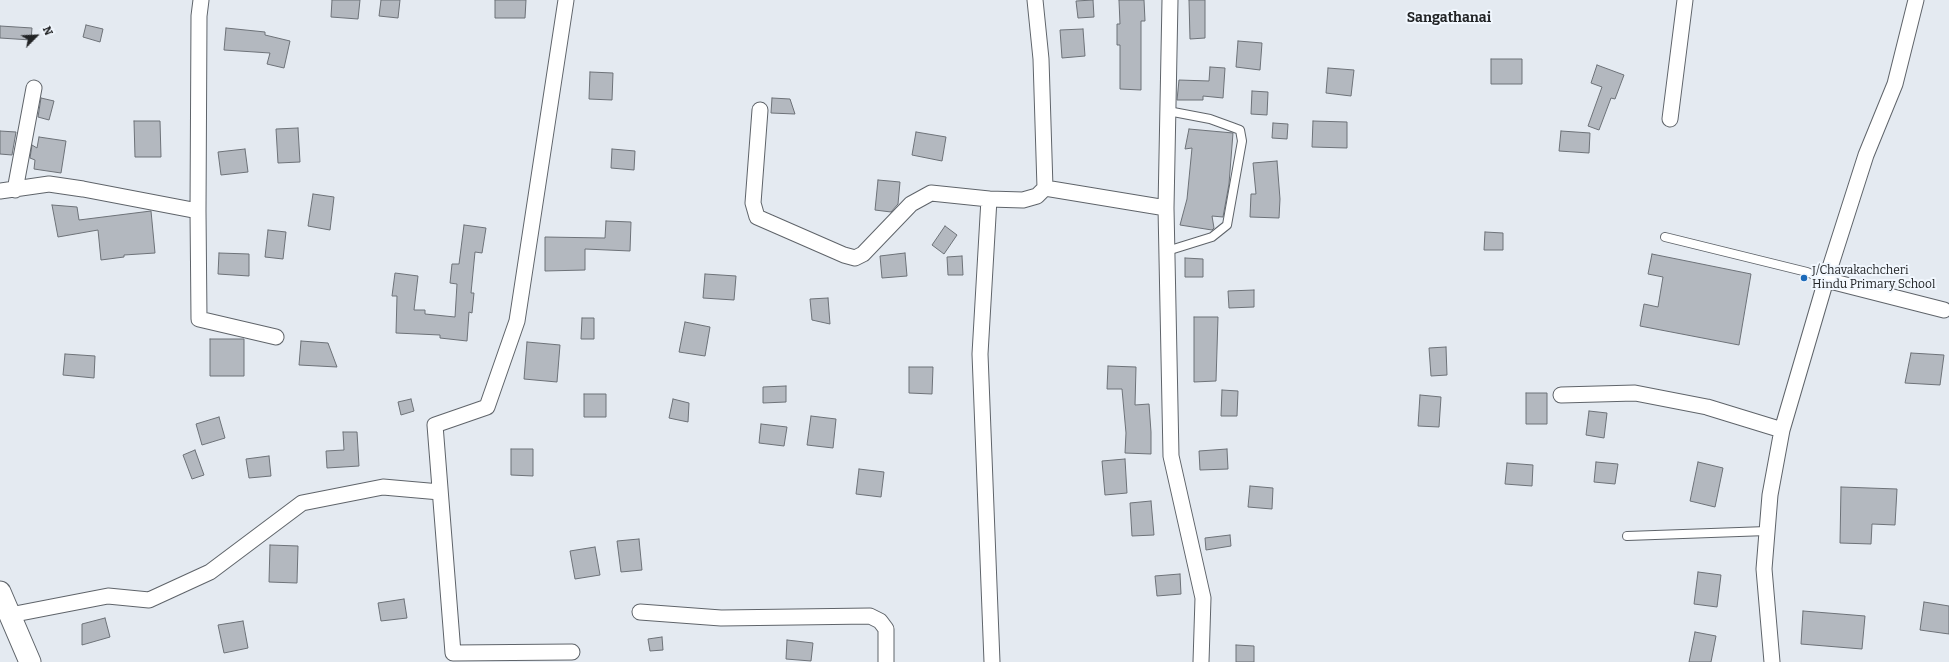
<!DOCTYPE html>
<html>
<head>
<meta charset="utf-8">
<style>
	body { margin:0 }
	#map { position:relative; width:1949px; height:662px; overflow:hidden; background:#e4eaf1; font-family:Bitter,serif }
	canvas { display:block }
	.north { position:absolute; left:16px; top:16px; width:40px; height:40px; -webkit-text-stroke:3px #f1f7fe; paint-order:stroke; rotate:66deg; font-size:11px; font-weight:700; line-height:16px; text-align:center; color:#212325 }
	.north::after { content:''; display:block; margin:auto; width:14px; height:18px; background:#212325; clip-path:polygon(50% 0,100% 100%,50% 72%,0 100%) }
</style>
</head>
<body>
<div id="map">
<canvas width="1949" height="662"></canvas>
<div class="north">N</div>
</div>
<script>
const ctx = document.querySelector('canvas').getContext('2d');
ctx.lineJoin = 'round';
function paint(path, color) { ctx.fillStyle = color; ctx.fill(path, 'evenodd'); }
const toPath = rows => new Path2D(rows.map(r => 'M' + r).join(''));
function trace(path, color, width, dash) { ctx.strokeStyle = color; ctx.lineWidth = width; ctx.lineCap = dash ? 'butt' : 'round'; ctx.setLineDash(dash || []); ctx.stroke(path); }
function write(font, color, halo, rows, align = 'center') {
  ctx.font = font + ' Bitter,serif'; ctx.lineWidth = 4; ctx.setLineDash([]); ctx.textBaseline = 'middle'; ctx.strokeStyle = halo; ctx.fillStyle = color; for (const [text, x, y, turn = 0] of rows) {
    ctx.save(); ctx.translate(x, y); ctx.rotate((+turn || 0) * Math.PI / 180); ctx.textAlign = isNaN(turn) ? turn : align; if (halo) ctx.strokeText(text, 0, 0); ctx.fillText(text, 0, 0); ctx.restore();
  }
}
const building = toPath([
	[332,0,360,0,358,19,331,17,332,0],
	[381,0,400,0,398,18,379,16,381,0],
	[495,0,526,0,525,18,495,18,495,0],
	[1093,0,1094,17,1078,18,1076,1,1093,0],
	[1119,0,1144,0,1145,21,1141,21,1141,90,1120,89,1120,45,1117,45,1117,24,1120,24,1119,0],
	[1189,0,1205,0,1205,38,1190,39,1189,0],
	[86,25,103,29,100,42,83,37,86,25],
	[0,26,32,28,31,40,0,38,0,26],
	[226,28,265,32,265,35,290,41,284,68,267,64,270,53,224,50,226,28],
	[1083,29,1085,56,1062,58,1060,30,1083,29],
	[1238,41,1262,43,1260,70,1236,67,1238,41],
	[1491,59,1522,59,1522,84,1491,84,1491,59],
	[1597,65,1624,75,1615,99,1611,98,1599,130,1588,126,1602,87,1591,83,1597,65],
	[1210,67,1225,68,1223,98,1203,96,1203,100,1177,100,1179,80,1209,81,1210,67],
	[1328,68,1354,70,1351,96,1326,93,1328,68],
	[590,72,613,73,612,100,589,99,590,72],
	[1252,91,1268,92,1267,115,1251,114,1252,91],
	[41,98,54,101,49,120,38,117,41,98],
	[772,98,790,99,795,114,771,113,772,98],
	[134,121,160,121,161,157,135,157,134,121],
	[1313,121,1347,122,1347,148,1312,147,1313,121],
	[1273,123,1288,124,1287,139,1272,138,1273,123],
	[298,128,300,162,278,163,276,129,298,128],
	[1189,129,1233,133,1229,184,1223,217,1212,216,1214,228,1212,230,1180,225,1187,199,1192,148,1185,149,1189,129],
	[0,131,16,132,12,155,0,154,0,131],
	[1561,131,1590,133,1589,153,1559,151,1561,131],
	[916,132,946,137,942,161,912,155,916,132],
	[39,137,66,141,61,173,34,169,35,160,30,158,32,145,37,148,39,137],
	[245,149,248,172,221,175,218,152,245,149],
	[612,149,635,151,634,170,611,168,612,149],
	[1277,161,1280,199,1279,218,1250,217,1251,194,1256,194,1253,163,1277,161],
	[878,180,900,182,898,204,891,212,875,210,878,180],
	[313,194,334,197,330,230,308,226,313,194],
	[52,205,77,207,79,220,151,211,155,253,124,255,124,257,101,260,98,230,58,237,52,205],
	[606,221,631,222,630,251,585,249,585,270,545,271,545,237,605,238,606,221],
	[464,225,486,228,482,253,475,252,471,293,474,293,472,313,469,312,467,341,440,338,440,335,396,333,397,296,392,296,395,273,418,276,414,310,425,310,425,314,455,317,457,284,450,283,452,264,459,264,464,225],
	[945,226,957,235,944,254,932,245,945,226],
	[268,230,286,232,283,259,265,257,268,230],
	[1485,232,1503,233,1503,250,1484,250,1485,232],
	[219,253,249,254,249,276,218,274,219,253],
	[905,253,907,276,882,278,880,256,905,253],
	[1652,254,1751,274,1739,345,1640,326,1644,304,1658,307,1663,277,1648,274,1652,254],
	[962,256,963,275,948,275,947,257,962,256],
	[1185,258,1203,259,1203,277,1185,277,1185,258],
	[705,274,736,276,734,300,703,298,705,274],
	[1254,290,1254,307,1229,308,1228,291,1254,290],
	[828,298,830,324,812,320,810,299,828,298],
	[1194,317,1218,317,1216,381,1194,382,1194,317],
	[582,318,594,318,594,339,581,339,582,318],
	[685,322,710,327,705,356,679,352,685,322],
	[210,339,244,339,244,376,210,376,210,339],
	[301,341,328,343,337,367,299,365,301,341],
	[527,342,560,345,557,382,524,379,527,342],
	[1446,347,1447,375,1431,376,1429,348,1446,347],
	[1911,353,1944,355,1940,385,1905,383,1911,353],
	[65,354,95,356,94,378,63,375,65,354],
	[1108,366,1136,367,1135,405,1149,404,1151,432,1151,454,1125,453,1126,433,1122,389,1107,389,1108,366],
	[909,367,933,367,932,394,909,393,909,367],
	[786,386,786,402,763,403,763,387,786,386],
	[1222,390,1238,391,1237,416,1221,416,1222,390],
	[1526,393,1547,393,1547,424,1526,424,1526,393],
	[584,394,606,394,606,417,584,417,584,394],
	[1420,395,1441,397,1439,427,1418,426,1420,395],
	[411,399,414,411,401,415,398,402,411,399],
	[673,399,689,403,688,422,669,418,673,399],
	[1589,411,1607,413,1604,438,1586,435,1589,411],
	[811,416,836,419,833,448,807,445,811,416],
	[219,417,225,438,202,445,196,424,219,417],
	[761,424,787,427,784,446,759,443,761,424],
	[343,432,357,432,359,466,327,468,326,451,344,450,343,432],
	[511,449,533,449,533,476,511,475,511,449],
	[1227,449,1228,469,1200,470,1199,451,1227,449],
	[195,450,204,475,192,479,183,455,195,450],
	[269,456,271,476,249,478,246,459,269,456],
	[1125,459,1127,493,1105,495,1102,461,1125,459],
	[1596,462,1618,464,1615,484,1594,482,1596,462],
	[1698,462,1723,468,1715,507,1690,501,1698,462],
	[1507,463,1533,465,1532,486,1505,484,1507,463],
	[859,469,884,472,881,497,856,494,859,469],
	[1250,486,1273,488,1272,509,1248,507,1250,486],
	[1841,487,1897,489,1895,525,1872,524,1871,544,1840,543,1841,487],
	[1151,501,1154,535,1132,536,1130,503,1151,501],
	[1230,535,1231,546,1206,550,1205,538,1230,535],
	[639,539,642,570,621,572,617,541,639,539],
	[270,545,298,546,297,583,269,582,270,545],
	[595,547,600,575,575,579,570,551,595,547],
	[1698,572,1721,575,1717,607,1694,604,1698,572],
	[1180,574,1181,594,1157,596,1155,576,1180,574],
	[404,599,407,618,381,621,378,603,404,599],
	[1924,602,1949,606,1949,634,1920,630,1924,602],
	[1803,611,1865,616,1862,649,1801,644,1803,611],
	[105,618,110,637,82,645,82,624,105,618],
	[243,621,248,648,224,653,218,625,243,621],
	[1695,632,1716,636,1711,662,1689,662,1695,632],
	[662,637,663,650,650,651,648,639,662,637],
	[787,640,813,643,811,661,786,659,787,640],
	[1236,645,1254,646,1254,662,1236,662,1236,645]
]);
paint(building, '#b3b8bf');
trace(building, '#6d7278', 1);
const service = toPath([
	[1665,237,1807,272,1826,280],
	[1167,251,1212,237,1227,225,1242,141,1240,130,1232,127,1210,119,1168,111],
	[1627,536,1767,531]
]);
const minor = toPath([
	[201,0,199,16,198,211,199,319,276,337],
	[566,0,517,321,487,407,435,425,453,653,572,652],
	[1170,0,1166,208,1171,456,1203,598,1201,662],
	[760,110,753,203,757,217,844,255,855,258,863,254,911,204,931,193,989,199],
	[1670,119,1685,0],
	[1045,188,1166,208],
	[15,190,34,88],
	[0,191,49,184,83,189,198,211],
	[1826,280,1944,310],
	[1561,395,1635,393,1707,407,1782,430],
	[640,612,721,618,870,616,880,621,886,629,886,662],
	[10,615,108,596,149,600,210,572,302,503,383,487,440,492],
	[992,662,980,354,989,199,1023,200,1037,196,1045,188,1041,59,1035,0],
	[1772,662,1764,569,1770,495,1782,430,1826,280,1866,155,1895,84,1916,0]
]);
const secondary = toPath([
	[0,592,30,662]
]);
trace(service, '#5f646a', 10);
trace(minor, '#5f646a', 17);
trace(secondary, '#5f646a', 23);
trace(service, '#fff', 8);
trace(minor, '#fff', 15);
trace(secondary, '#fff', 21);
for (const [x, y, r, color] of [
	[1804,278,4,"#1d6bba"]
]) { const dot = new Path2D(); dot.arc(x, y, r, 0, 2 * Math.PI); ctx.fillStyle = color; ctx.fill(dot); trace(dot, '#f1f7fe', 1.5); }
write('12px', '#212325', '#f1f7fe', [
	["J/Chavakachcheri",1812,271],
	["Hindu Primary School",1812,285]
], 'left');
write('bold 14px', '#212325', '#f1f7fe', [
	["Sangathanai",1449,18]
]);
</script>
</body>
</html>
